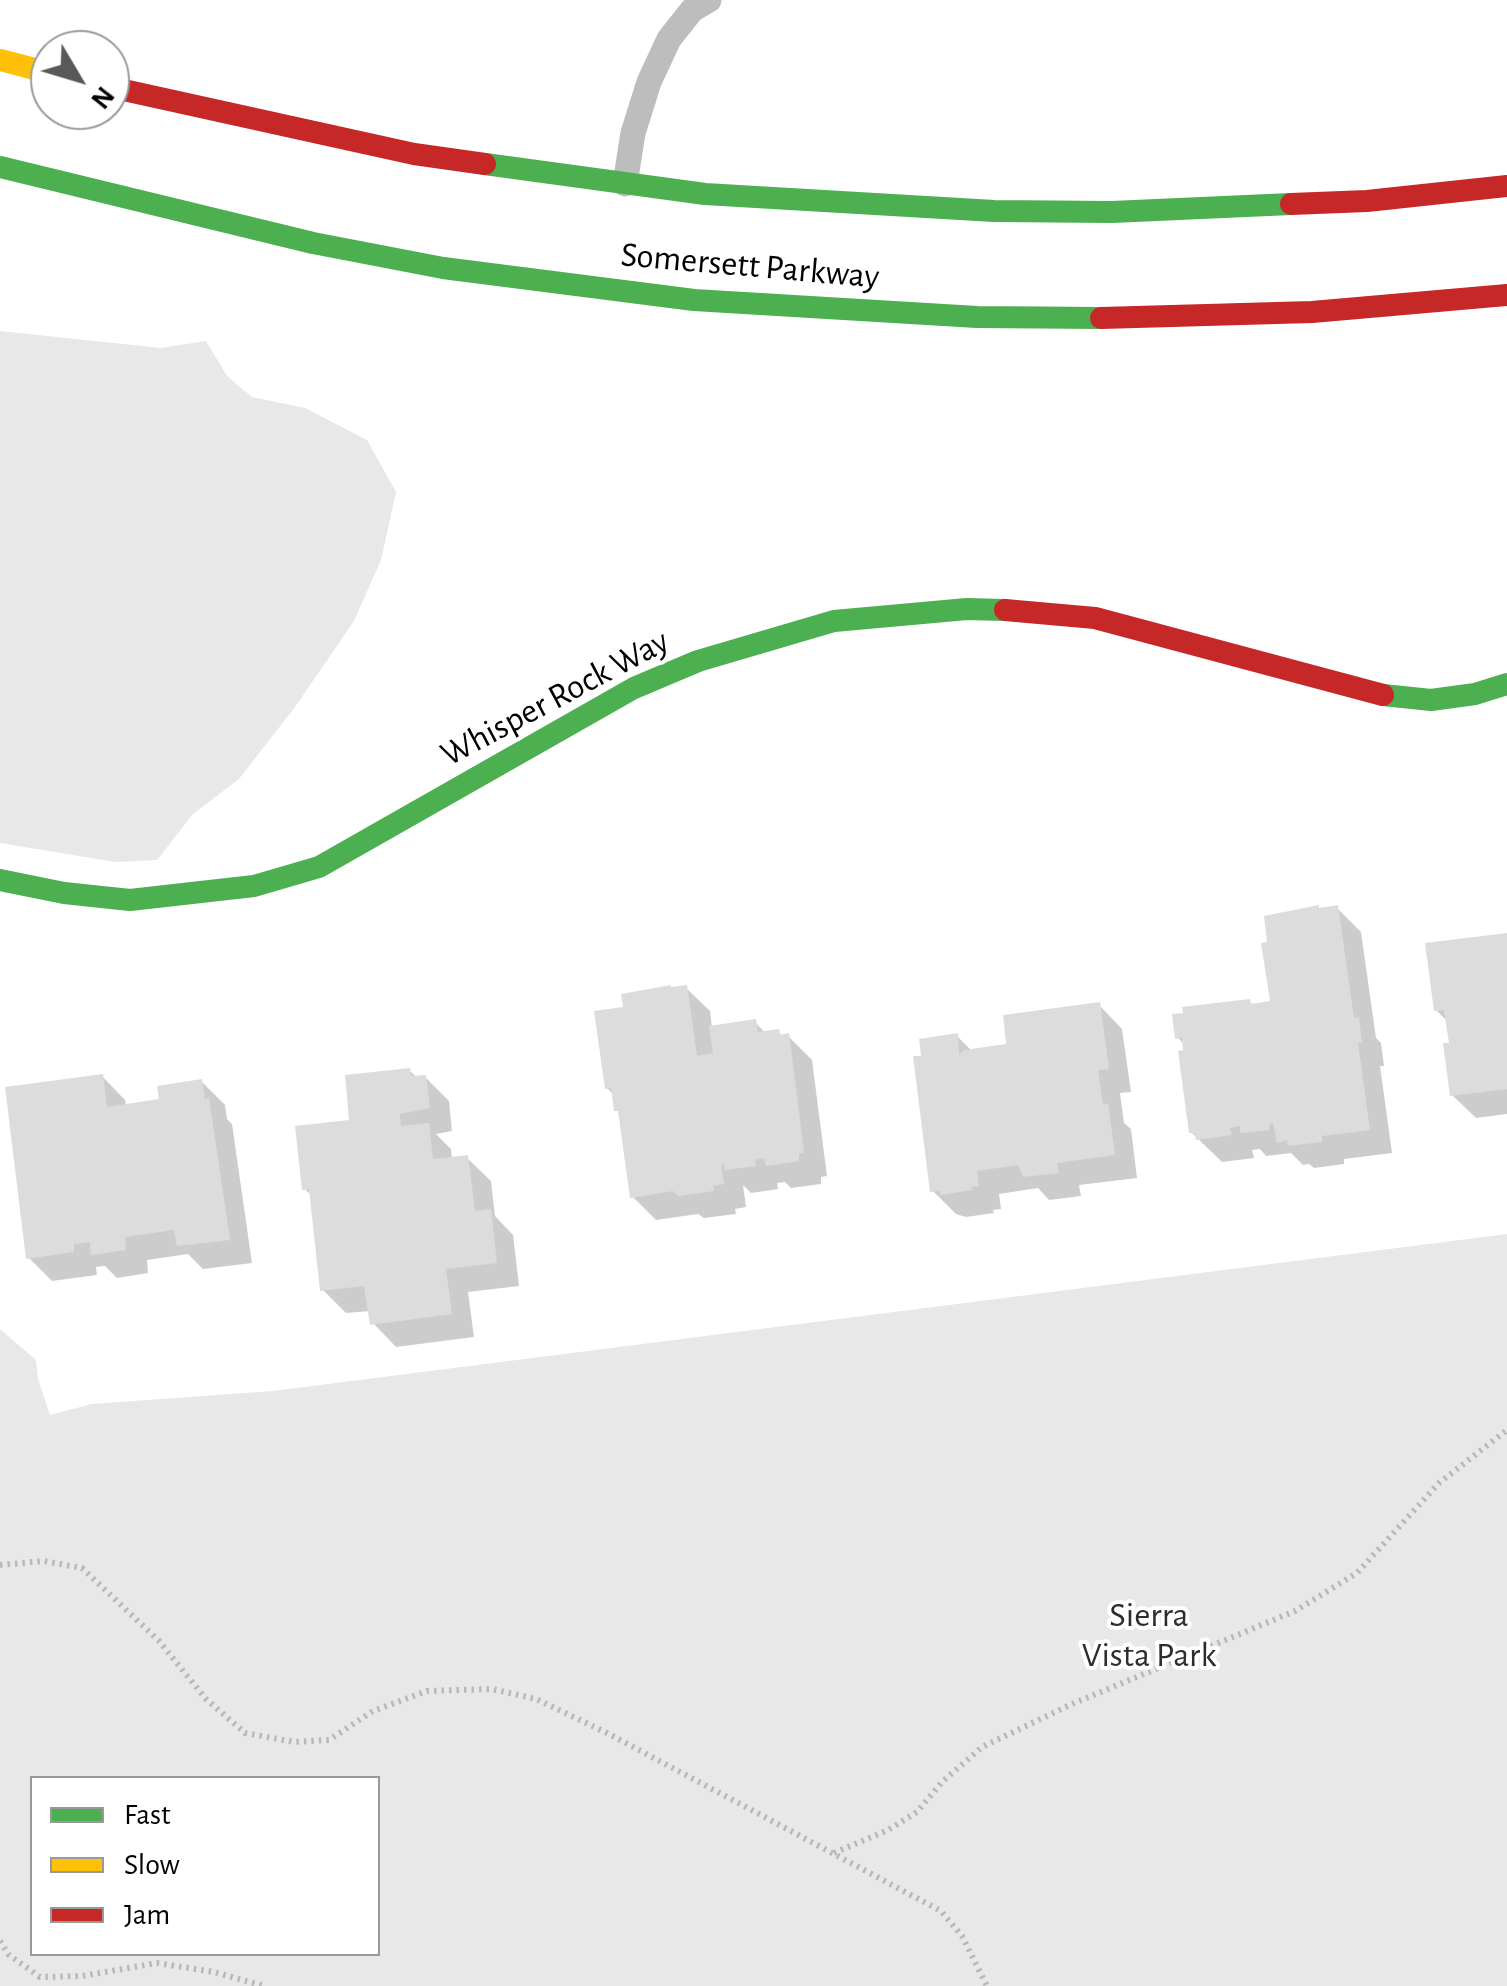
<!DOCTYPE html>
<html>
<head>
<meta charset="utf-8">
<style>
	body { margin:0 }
	#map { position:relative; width:1507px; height:1986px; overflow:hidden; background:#fff; font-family:"Alegreya Sans",sans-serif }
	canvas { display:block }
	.legend { position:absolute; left:30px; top:1776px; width:350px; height:180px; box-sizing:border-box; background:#fff; border:2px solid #999; margin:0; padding:12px 18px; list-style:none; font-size:30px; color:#000 }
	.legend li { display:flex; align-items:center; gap:20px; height:50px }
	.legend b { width:50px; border:2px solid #999 }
	.north { position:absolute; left:30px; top:30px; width:100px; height:100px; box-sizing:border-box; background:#fff; border:2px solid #999; border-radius:50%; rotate:128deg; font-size:28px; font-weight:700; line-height:40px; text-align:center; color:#000 }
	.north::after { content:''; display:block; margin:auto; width:35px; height:45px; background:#595959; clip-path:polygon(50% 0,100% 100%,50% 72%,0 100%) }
</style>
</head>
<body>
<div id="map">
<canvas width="1507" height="1986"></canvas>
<ul class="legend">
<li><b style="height:12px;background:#4caf50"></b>Fast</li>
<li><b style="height:12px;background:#ffc107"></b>Slow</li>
<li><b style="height:12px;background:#c62828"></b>Jam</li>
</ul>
<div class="north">N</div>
</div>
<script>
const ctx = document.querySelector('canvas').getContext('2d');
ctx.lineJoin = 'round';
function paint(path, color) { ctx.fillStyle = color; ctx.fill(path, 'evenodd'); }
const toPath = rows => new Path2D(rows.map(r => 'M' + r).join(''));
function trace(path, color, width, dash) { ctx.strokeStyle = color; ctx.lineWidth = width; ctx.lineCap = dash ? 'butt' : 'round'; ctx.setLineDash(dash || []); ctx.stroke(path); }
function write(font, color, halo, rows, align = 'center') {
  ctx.font = font + ' "Alegreya Sans",sans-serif'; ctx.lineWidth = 8; ctx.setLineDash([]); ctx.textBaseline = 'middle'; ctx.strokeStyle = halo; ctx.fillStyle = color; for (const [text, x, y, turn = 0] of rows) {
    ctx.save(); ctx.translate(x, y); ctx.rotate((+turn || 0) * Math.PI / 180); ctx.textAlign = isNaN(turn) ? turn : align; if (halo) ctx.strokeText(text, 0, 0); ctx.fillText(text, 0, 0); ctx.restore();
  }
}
paint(toPath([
	[0,331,161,348,206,341,227,376,252,397,305,408,367,440,396,492,381,560,354,621,295,707,239,779,193,814,157,860,116,862,0,843],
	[1507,1234,1507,1986,0,1986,0,1329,36,1360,38,1379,50,1415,92,1404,273,1391],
	[32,1778,378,1778,378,1954,32,1954]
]), '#e8e8e8');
paint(toPath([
	[1337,908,1361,932,1376,1038,1381,1043,1384,1066,1380,1066,1392,1153,1344,1159,1344,1164,1314,1168,1309,1164,1303,1165,1291,1153,1266,1156,1260,1149,1252,1150,1254,1158,1222,1162,1191,1132,1186,1046,1178,1038,1249,1001,1254,1006,1272,1003],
	[1507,935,1507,1114,1476,1118,1452,1095,1449,1023,1436,1010],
	[686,988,710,1011,712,1028,755,1022,766,1034,778,1032,783,1037,788,1036,812,1060,827,1176,821,1177,821,1184,791,1188,785,1182,777,1183,778,1189,751,1193,743,1185,746,1207,735,1209,736,1214,704,1218,698,1214,656,1220,632,1196,621,1114,615,1096,607,1088,626,1010],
	[1099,1005,1122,1029,1131,1092,1120,1093,1124,1123,1131,1129,1137,1178,1079,1185,1081,1196,1049,1200,1038,1188,999,1194,1001,1209,993,1210,994,1213,966,1217,956,1214,933,1191,924,1058,957,1036,972,1051,1009,1046],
	[409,1070,417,1078,425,1077,449,1101,452,1131,436,1134,451,1149,452,1159,467,1158,491,1181,495,1216,513,1235,519,1286,468,1292,474,1337,396,1347,373,1323,371,1311,346,1313,323,1290,313,1197,305,1189,352,1122],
	[102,1076,125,1100,126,1106,162,1102,202,1082,225,1105,227,1119,232,1124,252,1263,203,1269,188,1254,147,1260,148,1273,117,1278,105,1266,96,1267,97,1275,52,1281,29,1258]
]), '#0003');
paint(toPath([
	[1319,905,1319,908,1338,905,1354,1018,1359,1017,1362,1043,1358,1043,1370,1130,1322,1136,1322,1142,1288,1146,1287,1140,1277,1143,1273,1123,1269,1124,1270,1130,1240,1133,1240,1126,1230,1128,1232,1135,1196,1140,1195,1133,1189,1133,1178,1051,1183,1050,1182,1038,1175,1039,1172,1014,1183,1013,1182,1007,1250,999,1251,1004,1270,1001,1261,943,1267,942,1264,916],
	[1507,933,1507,1089,1450,1096,1443,1043,1449,1043,1444,1010,1434,1011,1425,943],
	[671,985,671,987,687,985,697,1056,713,1053,709,1026,756,1019,758,1032,779,1029,780,1035,789,1033,804,1153,799,1154,799,1161,766,1166,764,1158,755,1160,756,1166,725,1170,724,1164,721,1165,724,1184,713,1186,714,1191,678,1196,673,1191,630,1198,618,1111,614,1111,611,1088,605,1089,594,1011,623,1007,621,994],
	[1100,1002,1109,1069,1098,1070,1103,1105,1108,1103,1115,1155,1057,1163,1059,1173,1023,1177,1018,1165,977,1171,979,1186,971,1187,972,1190,940,1195,940,1191,930,1192,913,1056,921,1056,919,1039,958,1033,959,1055,964,1050,1006,1044,1003,1015],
	[410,1068,411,1076,426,1075,430,1108,400,1114,401,1126,429,1123,433,1159,468,1155,475,1211,491,1209,497,1263,446,1269,452,1314,370,1325,364,1286,320,1291,309,1189,302,1190,295,1126,349,1120,345,1075],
	[103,1074,107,1107,159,1099,157,1086,202,1079,205,1100,209,1098,230,1240,177,1246,174,1230,125,1237,126,1250,91,1255,90,1242,74,1244,74,1252,26,1259,5,1087]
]), '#dcdcdc');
trace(toPath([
	[0,1565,44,1561,82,1568,159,1641,206,1699,245,1733,294,1742,329,1740,373,1711,427,1691,492,1689,536,1699,607,1733,941,1911,962,1936,987,1986],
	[834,1853,888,1830,917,1812,942,1782,982,1747,1072,1704,1295,1611,1357,1573,1439,1483,1507,1430],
	[0,1941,9,1955,40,1977,82,1976,157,1963,214,1972,264,1986]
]), '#b8b8b8', 6, [2.5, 5]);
trace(toPath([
	[625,184,633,133,649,82,669,39,692,10,709,0]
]), '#bdbdbd', 25);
trace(toPath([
	[485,164,705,194,994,211,1112,212,1291,204],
	[0,167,313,243,443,268,694,300,977,317,1101,318],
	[1383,695,1431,700,1475,694,1507,684],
	[0,880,64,893,130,900,254,886,319,867,634,688,698,661,834,621,967,609,1005,610]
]), '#4caf50', 22);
trace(toPath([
	[0,60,50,73]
]), '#ffc107', 22);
trace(toPath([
	[110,87,414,154,485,164],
	[1291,204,1367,201,1507,186],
	[1101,318,1312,312,1507,295],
	[1005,610,1095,618,1383,695]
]), '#c62828', 22);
write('35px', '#000', '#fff', [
	["Somersett Parkway",750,266,5],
	["Whisper Rock Way",555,698,-28]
]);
write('35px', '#2d2d2d', '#fff', [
	["Sierra",1149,1615],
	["Vista Park",1149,1655]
]);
</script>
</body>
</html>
